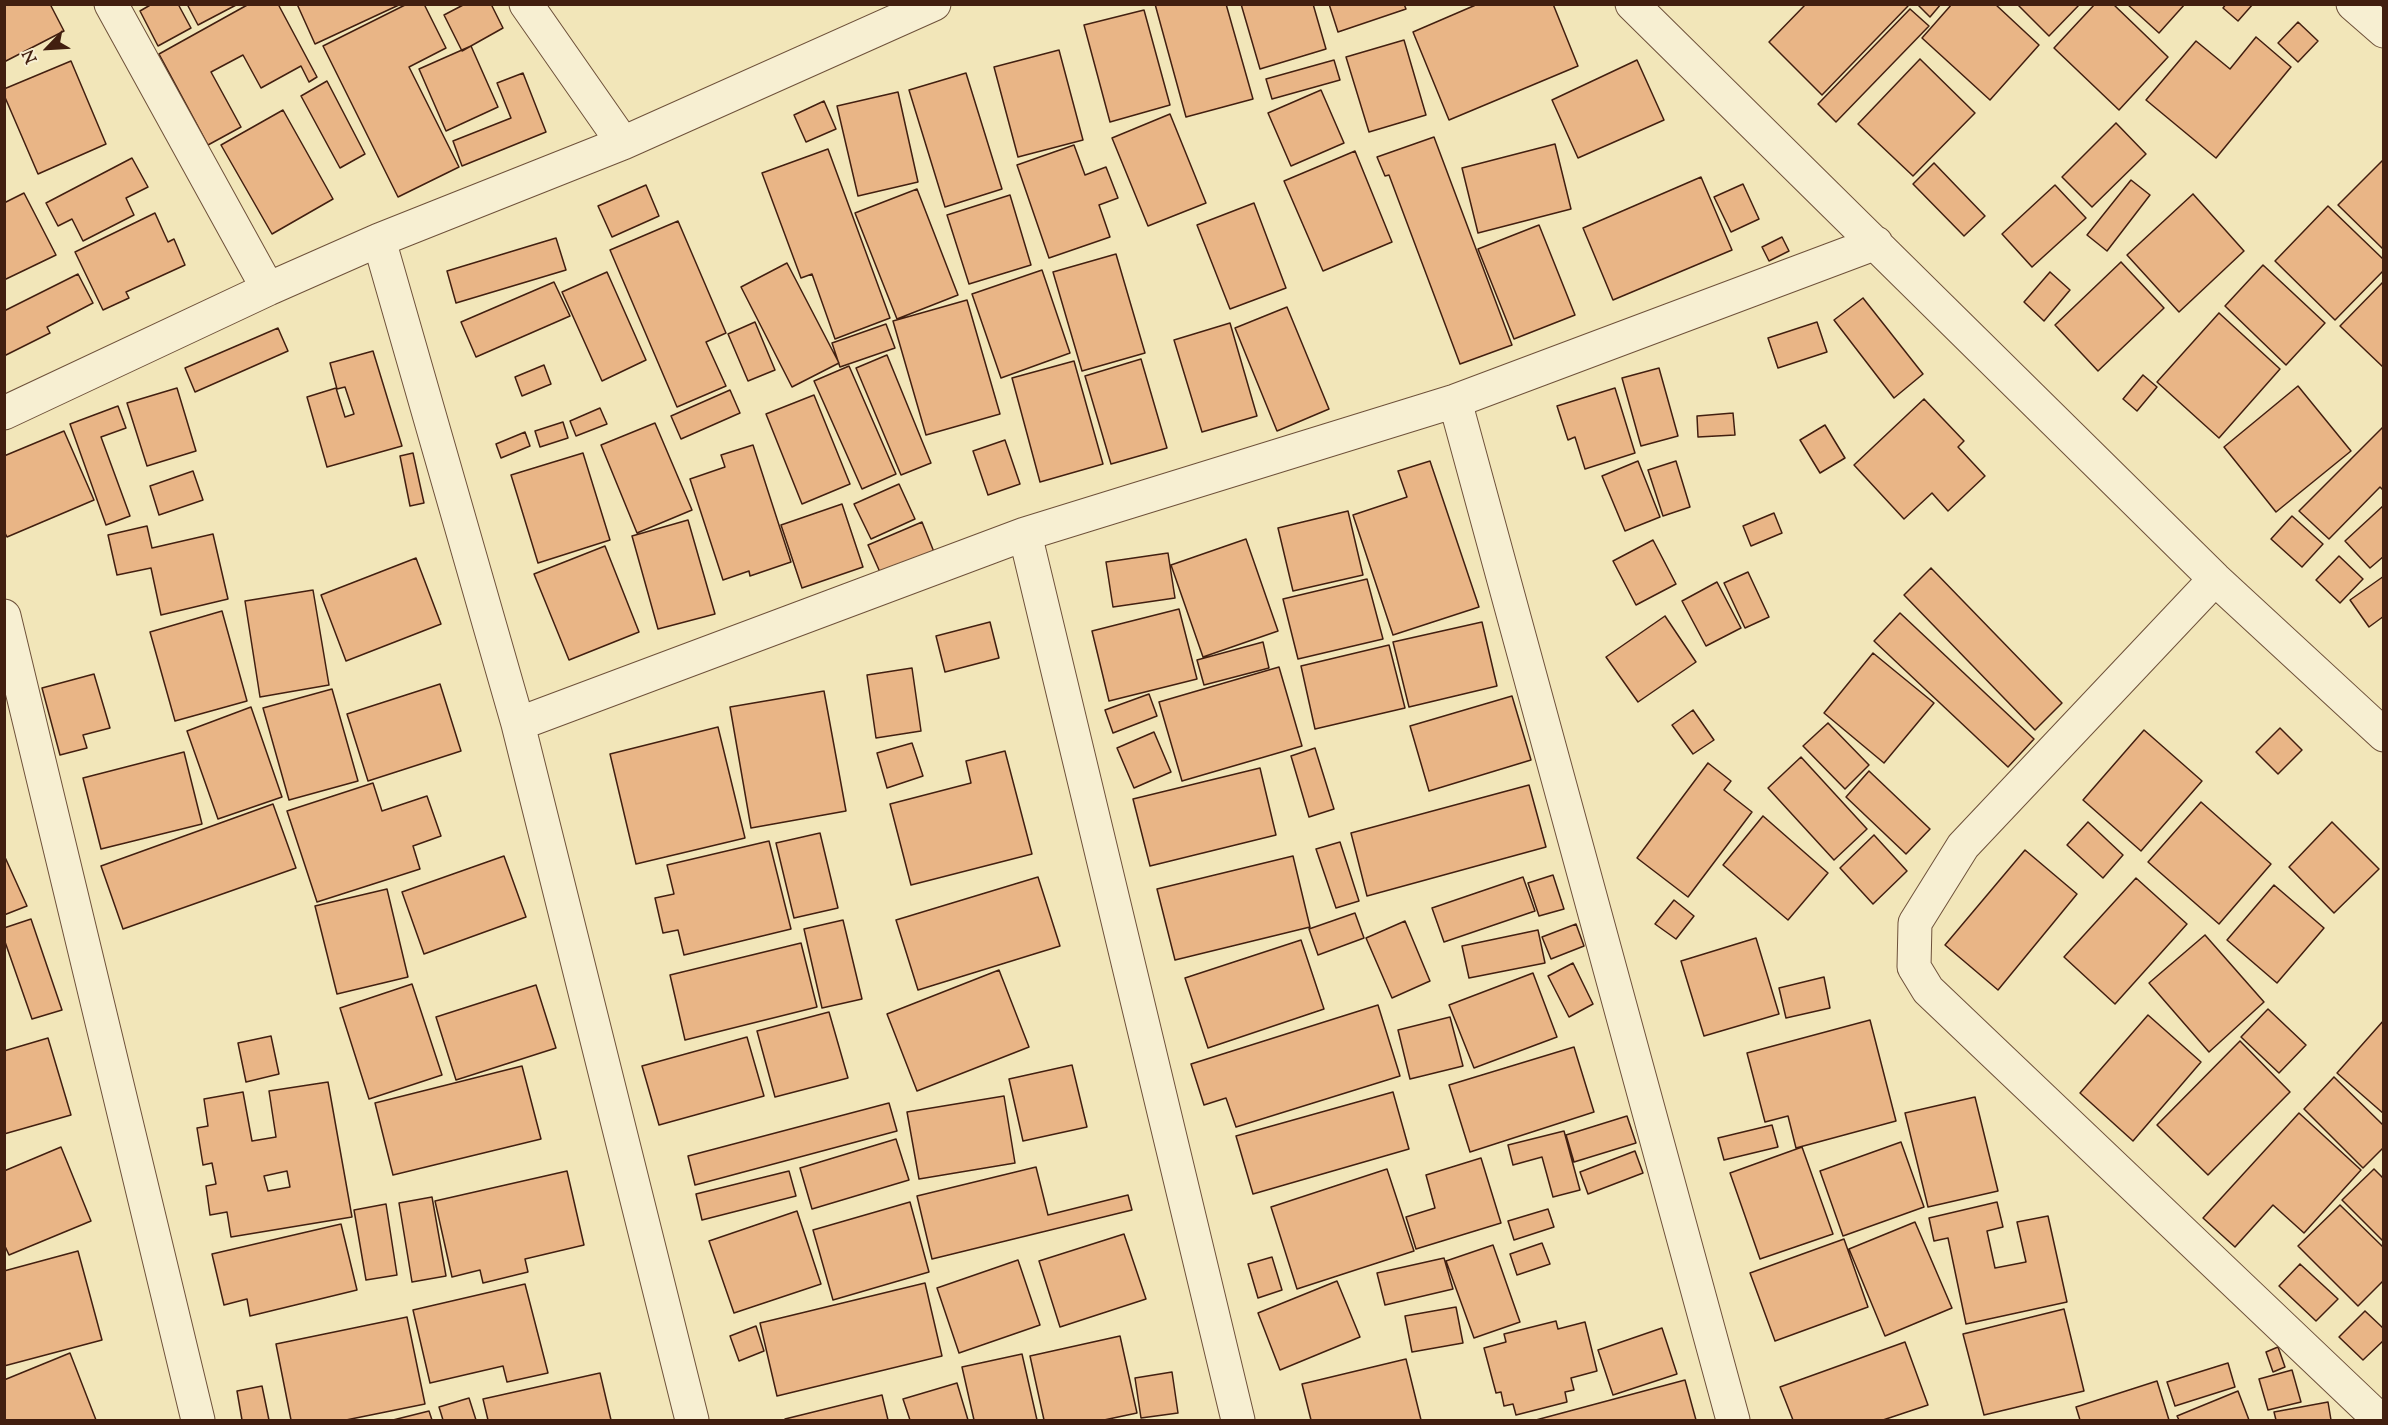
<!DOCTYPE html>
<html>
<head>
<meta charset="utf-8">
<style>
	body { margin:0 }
	#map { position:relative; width:2388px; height:1425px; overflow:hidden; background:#f2e6b9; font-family:"Sorts Mill Goudy",serif }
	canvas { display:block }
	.frame { position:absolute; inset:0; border:6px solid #421f10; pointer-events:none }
	.north { position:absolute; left:18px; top:18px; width:60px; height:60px; -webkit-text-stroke:4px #f7efd2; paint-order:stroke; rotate:245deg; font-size:16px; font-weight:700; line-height:24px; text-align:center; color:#421f10 }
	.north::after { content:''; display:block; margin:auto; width:21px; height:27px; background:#421f10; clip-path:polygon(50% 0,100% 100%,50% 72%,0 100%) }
</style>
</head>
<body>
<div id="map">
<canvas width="2388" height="1425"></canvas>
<div class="frame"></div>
<div class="north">N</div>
</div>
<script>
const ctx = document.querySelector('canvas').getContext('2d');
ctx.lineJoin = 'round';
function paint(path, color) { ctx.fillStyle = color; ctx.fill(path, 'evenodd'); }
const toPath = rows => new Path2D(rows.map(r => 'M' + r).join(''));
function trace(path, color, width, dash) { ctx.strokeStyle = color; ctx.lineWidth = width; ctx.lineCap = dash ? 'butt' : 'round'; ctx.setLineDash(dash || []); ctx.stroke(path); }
const building = toPath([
	[4,4,50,4,64,31,4,62,4,4],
	[152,4,178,4,191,28,158,46,140,11,152,4],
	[187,4,238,4,198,25,187,4],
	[249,4,278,4,317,77,309,82,301,66,261,88,243,55,211,72,241,127,208,145,159,54,249,4],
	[297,4,401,4,315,44,297,4],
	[407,4,424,4,446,48,409,67,459,167,398,197,323,46,407,4],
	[465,4,491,4,503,28,462,51,444,15,465,4],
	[1155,4,1226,4,1253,99,1186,117,1155,4],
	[1241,4,1313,4,1326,49,1260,69,1241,4],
	[1329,4,1404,4,1406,9,1338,32,1329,4],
	[1478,4,1553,4,1578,66,1449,120,1413,32,1478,4],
	[1806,4,1907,4,1908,6,1822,95,1769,42,1806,4],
	[1917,4,1941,4,1930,17,1917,4],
	[1952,4,1995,4,2039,45,1990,100,1922,38,1952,4],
	[2017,4,2080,4,2049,36,2017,4],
	[2095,4,2113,4,2168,57,2119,110,2054,48,2095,4],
	[2127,4,2185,4,2159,33,2127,4],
	[2226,4,2253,4,2238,21,2223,8,2226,4],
	[1910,9,1929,26,1836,122,1818,104,1910,9],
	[1144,10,1170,105,1110,122,1084,25,1144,10],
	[2298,22,2318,41,2298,62,2278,43,2298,22],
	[2256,37,2291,67,2216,158,2146,100,2196,41,2230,69,2256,37],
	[1404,40,1426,115,1369,132,1346,57,1404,40],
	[471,46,498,107,446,131,419,69,471,46],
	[1059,50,1083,140,1018,157,994,67,1059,50],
	[1920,59,1975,113,1913,176,1858,124,1920,59],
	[1334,60,1340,80,1272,99,1266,79,1334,60],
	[1637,60,1664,120,1578,158,1552,100,1637,60],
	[71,61,106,144,38,174,4,95,4,89,71,61],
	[523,73,546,132,462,166,453,141,511,118,497,83,523,73],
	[966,73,1002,189,945,207,909,90,966,73],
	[327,81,365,154,340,168,301,96,327,81],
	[1321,90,1344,143,1291,166,1268,113,1321,90],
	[898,92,918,182,858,196,837,106,898,92],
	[824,101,836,129,806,142,794,115,824,101],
	[283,110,333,199,272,234,221,145,283,110],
	[1170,114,1206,203,1148,226,1112,138,1170,114],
	[2116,123,2146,154,2092,207,2062,177,2116,123],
	[1434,137,1512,345,1460,364,1389,175,1385,176,1377,157,1434,137],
	[1555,144,1571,209,1478,233,1462,168,1555,144],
	[1074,145,1085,175,1106,167,1118,198,1099,205,1110,237,1049,258,1017,165,1074,145],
	[828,149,890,318,835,339,812,274,801,278,762,173,828,149],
	[1355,151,1392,242,1323,271,1284,181,1355,151],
	[132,158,148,187,126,198,134,215,83,241,72,219,58,226,46,203,132,158],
	[2384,159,2384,250,2338,205,2384,159],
	[1934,163,1985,216,1964,236,1913,184,1934,163],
	[1701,177,1732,250,1613,300,1583,228,1701,177],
	[2131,180,2150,195,2107,251,2087,235,2131,180],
	[1743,184,1759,219,1731,232,1714,197,1743,184],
	[646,185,659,216,612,237,598,206,646,185],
	[2055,185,2086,218,2032,267,2002,234,2055,185],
	[917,189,958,295,897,319,855,213,917,189],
	[24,193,56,255,4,280,4,203,24,193],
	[2193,194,2244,251,2179,312,2127,255,2193,194],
	[1010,195,1031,265,969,284,947,215,1010,195],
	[1254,203,1286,288,1230,309,1197,225,1254,203],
	[2328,206,2384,260,2384,270,2335,320,2275,261,2328,206],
	[155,213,168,242,174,239,185,265,126,292,129,298,103,310,75,252,155,213],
	[678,221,726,333,706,342,726,386,677,407,610,250,678,221],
	[1539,225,1575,315,1514,339,1478,249,1539,225],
	[1782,237,1789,251,1769,261,1762,247,1782,237],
	[556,238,566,270,456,303,447,271,556,238],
	[1116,254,1145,353,1082,371,1053,272,1116,254],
	[2121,262,2164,308,2098,371,2055,325,2121,262],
	[787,263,839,363,792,387,741,287,787,263],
	[2263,265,2325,323,2286,365,2225,306,2263,265],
	[1042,270,1070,353,1001,378,972,294,1042,270],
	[607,272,646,360,602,381,562,292,607,272],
	[2050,272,2070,290,2044,321,2024,302,2050,272],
	[78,274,93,303,47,327,50,333,4,356,4,311,78,274],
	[2384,281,2384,368,2340,326,2384,281],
	[554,282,570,316,476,357,461,322,554,282],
	[1863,298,1923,374,1894,398,1834,320,1863,298],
	[967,300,1000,414,926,435,893,321,967,300],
	[1287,307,1329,409,1277,431,1235,328,1287,307],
	[2219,313,2280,369,2219,438,2157,382,2219,313],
	[755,322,775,370,748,381,728,334,755,322],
	[1817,322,1827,352,1778,368,1768,338,1817,322],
	[1230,323,1257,416,1202,432,1174,340,1230,323],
	[886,324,895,348,840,367,832,343,886,324],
	[278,328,288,351,195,392,185,368,278,328],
	[373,351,402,446,327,467,307,397,336,388,345,417,354,414,345,387,337,389,330,363,373,351],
	[887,355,931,463,901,475,856,368,887,355],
	[1141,359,1167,448,1111,464,1085,376,1141,359],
	[1074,361,1103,464,1040,482,1012,378,1074,361],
	[544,365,551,384,522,396,515,377,544,365],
	[849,366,896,474,862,489,814,381,849,366],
	[1659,368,1678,436,1641,446,1622,378,1659,368],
	[2143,375,2157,387,2137,411,2123,399,2143,375],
	[2298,386,2351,451,2276,512,2224,447,2298,386],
	[177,388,196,451,147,466,127,403,177,388],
	[1615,388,1635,453,1585,469,1575,437,1568,440,1557,406,1615,388],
	[730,390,740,413,681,439,671,416,730,390],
	[814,395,850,484,802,504,766,414,814,395],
	[1924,399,1964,441,1958,447,1985,476,1948,511,1932,493,1904,519,1854,465,1924,399],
	[118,406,126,428,101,437,130,516,106,525,70,424,118,406],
	[600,408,607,424,576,436,570,421,600,408],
	[1733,413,1735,435,1698,437,1697,416,1733,413],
	[563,422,568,438,540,447,535,431,563,422],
	[655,423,692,510,637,533,601,445,655,423],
	[1825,425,1845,458,1820,473,1800,440,1825,425],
	[2384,426,2384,491,2380,487,2329,539,2299,511,2384,426],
	[64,431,94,500,7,537,4,531,4,456,64,431],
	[525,432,530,446,501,458,496,444,525,432],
	[1005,440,1020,484,988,495,973,451,1005,440],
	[753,445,791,562,750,576,749,571,723,580,690,479,725,467,721,455,753,445],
	[413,453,424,503,410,506,400,456,413,453],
	[583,453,610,540,538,563,511,475,583,453],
	[1430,461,1479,607,1393,635,1353,515,1407,497,1398,471,1430,461],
	[1638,461,1660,517,1625,531,1602,476,1638,461],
	[1676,461,1690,507,1663,516,1648,470,1676,461],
	[193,471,203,500,159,515,150,486,193,471],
	[899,484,915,519,871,539,854,504,899,484],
	[842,504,863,567,802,588,781,525,842,504],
	[2384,505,2384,556,2370,568,2345,541,2384,505],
	[1348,511,1363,575,1293,591,1278,528,1348,511],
	[1774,513,1782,533,1751,546,1743,526,1774,513],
	[2292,516,2323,544,2302,567,2271,539,2292,516],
	[688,520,715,614,658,629,632,536,688,520],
	[922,522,936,557,883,579,868,545,922,522],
	[147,526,152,548,213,534,228,599,161,615,151,568,117,575,108,535,147,526],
	[1246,539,1278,631,1203,657,1171,565,1246,539],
	[1653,540,1676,584,1636,605,1613,561,1653,540],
	[605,546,639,632,569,660,534,574,605,546],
	[1168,553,1175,598,1113,607,1106,562,1168,553],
	[2339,556,2363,579,2340,603,2316,580,2339,556],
	[416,558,441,624,346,661,321,595,416,558],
	[1931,568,2062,703,2035,730,1904,595,1931,568],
	[1748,572,1769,617,1745,628,1724,583,1748,572],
	[2384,576,2384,616,2369,627,2350,600,2384,576],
	[1367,579,1383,639,1298,659,1283,599,1367,579],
	[1717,582,1741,628,1706,646,1682,601,1717,582],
	[313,590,329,685,260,697,245,601,313,590],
	[1179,609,1197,679,1109,701,1092,631,1179,609],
	[222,611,247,701,175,721,150,632,222,611],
	[1900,613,2034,739,2008,767,1874,641,1900,613],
	[1665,616,1696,662,1638,702,1606,657,1665,616],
	[990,622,999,658,945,672,936,636,990,622],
	[1482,622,1497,686,1409,707,1393,642,1482,622],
	[1263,642,1269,668,1204,685,1197,660,1263,642],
	[1389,645,1405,708,1315,729,1301,666,1389,645],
	[1873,653,1934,703,1884,763,1824,713,1873,653],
	[1279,667,1302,746,1182,781,1159,702,1279,667],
	[912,668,921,731,876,738,867,675,912,668],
	[94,674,110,728,83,735,87,748,60,755,42,688,94,674],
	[440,684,461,751,368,781,347,714,440,684],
	[332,689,358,781,289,800,263,708,332,689],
	[824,691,846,811,751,828,730,707,824,691],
	[1149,694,1157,716,1113,733,1105,710,1149,694],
	[1512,696,1531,760,1429,791,1410,726,1512,696],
	[251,707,282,797,218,819,187,731,251,707],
	[1693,710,1714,740,1693,754,1672,725,1693,710],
	[1828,723,1869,765,1845,789,1803,746,1828,723],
	[718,727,745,838,636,864,610,754,718,727],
	[2280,728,2302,750,2278,774,2256,752,2280,728],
	[2144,730,2202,781,2141,851,2083,800,2144,730],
	[1154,732,1171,772,1134,788,1117,748,1154,732],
	[912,743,923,776,887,788,877,753,912,743],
	[1315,748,1334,809,1309,817,1291,756,1315,748],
	[1005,751,1032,854,911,885,890,804,971,783,966,761,1005,751],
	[184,752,202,824,101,849,83,778,184,752],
	[1801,757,1867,829,1834,860,1768,788,1801,757],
	[1708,763,1731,781,1724,790,1752,812,1688,897,1637,858,1708,763],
	[1260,768,1276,835,1150,866,1133,799,1260,768],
	[1869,771,1930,829,1906,854,1846,797,1869,771],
	[373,783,382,811,427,796,441,836,413,846,420,869,317,902,287,811,373,783],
	[1529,785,1546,847,1367,896,1351,833,1529,785],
	[2201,802,2271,864,2219,924,2148,862,2201,802],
	[273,804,296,868,123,929,101,866,273,804],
	[1763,816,1828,873,1788,920,1723,865,1763,816],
	[2088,822,2123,855,2103,878,2067,845,2088,822],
	[2332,822,2379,869,2334,913,2289,867,2332,822],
	[820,833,838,908,794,918,776,843,820,833],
	[1874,835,1907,871,1873,904,1840,868,1874,835],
	[769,841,791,929,684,955,678,930,663,933,655,898,674,894,667,865,769,841],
	[1340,842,1359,901,1336,908,1316,849,1340,842],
	[2025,850,2077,894,1998,990,1945,945,2025,850],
	[4,855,27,906,4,915,4,855],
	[504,856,526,917,424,954,402,892,504,856],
	[1293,856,1310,927,1175,960,1157,889,1293,856],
	[1553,875,1564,909,1539,916,1528,883,1553,875],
	[1038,877,1060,946,918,990,896,920,1038,877],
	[1523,877,1535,911,1444,942,1432,908,1523,877],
	[2136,878,2187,924,2115,1004,2064,957,2136,878],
	[2274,885,2324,928,2277,983,2227,940,2274,885],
	[387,889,408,977,337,994,315,906,387,889],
	[1674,900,1694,916,1676,939,1655,924,1674,900],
	[1355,913,1364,938,1318,955,1309,929,1355,913],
	[31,919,62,1010,32,1019,4,939,4,928,31,919],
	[843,920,862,999,822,1008,804,929,843,920],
	[1405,921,1430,981,1392,998,1366,938,1405,921],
	[1576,924,1584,946,1551,959,1542,937,1576,924],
	[1538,930,1545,963,1469,978,1462,946,1538,930],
	[2205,935,2264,1002,2209,1052,2149,983,2205,935],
	[1756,938,1779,1014,1704,1036,1681,961,1756,938],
	[1301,940,1324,1009,1208,1048,1185,978,1301,940],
	[801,943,817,1007,685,1040,670,975,801,943],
	[1573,963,1593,1004,1569,1017,1548,976,1573,963],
	[999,970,1029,1047,917,1091,887,1014,999,970],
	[1533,973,1557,1037,1474,1068,1449,1005,1533,973],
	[1824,977,1830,1008,1786,1018,1779,988,1824,977],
	[412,984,442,1075,369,1099,340,1008,412,984],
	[536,985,556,1048,456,1080,436,1017,536,985],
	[1378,1005,1400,1076,1236,1127,1226,1098,1204,1105,1191,1064,1378,1005],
	[2268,1009,2306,1045,2279,1073,2241,1037,2268,1009],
	[829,1012,848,1078,775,1097,757,1031,829,1012],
	[2148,1015,2201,1062,2133,1141,2080,1093,2148,1015],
	[1450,1017,1463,1066,1410,1079,1398,1030,1450,1017],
	[1870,1020,1896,1121,1796,1148,1788,1116,1765,1122,1747,1053,1870,1020],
	[2384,1020,2384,1114,2337,1073,2384,1020],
	[271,1036,279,1074,246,1082,238,1043,271,1036],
	[747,1037,764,1096,659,1125,642,1066,747,1037],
	[48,1038,71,1115,4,1134,4,1051,48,1038],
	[2240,1041,2290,1092,2208,1175,2157,1125,2240,1041],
	[1574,1047,1594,1112,1470,1152,1449,1085,1574,1047],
	[1072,1065,1087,1127,1023,1141,1009,1079,1072,1065],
	[522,1066,541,1139,393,1175,375,1103,522,1066],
	[2334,1077,2384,1126,2384,1147,2363,1168,2304,1109,2334,1077],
	[328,1082,352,1217,231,1237,227,1212,210,1215,206,1186,216,1184,212,1163,203,1165,197,1128,208,1126,204,1099,243,1092,252,1141,276,1137,269,1091,328,1082],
	[287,1171,290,1187,268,1191,264,1176,287,1171],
	[1393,1092,1409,1149,1253,1194,1236,1136,1393,1092],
	[1004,1096,1015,1163,919,1179,907,1112,1004,1096],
	[1975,1097,1998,1191,1928,1207,1905,1113,1975,1097],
	[889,1103,897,1131,695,1185,688,1156,889,1103],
	[2299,1113,2361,1170,2304,1233,2273,1205,2235,1247,2203,1218,2299,1113],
	[1627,1116,1636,1143,1574,1162,1566,1135,1627,1116],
	[1772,1125,1778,1147,1724,1160,1718,1138,1772,1125],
	[1564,1131,1580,1190,1553,1197,1542,1157,1513,1165,1508,1145,1564,1131],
	[896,1139,909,1180,812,1209,800,1168,896,1139],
	[1901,1142,1924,1207,1843,1236,1820,1171,1901,1142],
	[61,1147,91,1221,9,1255,4,1244,4,1171,61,1147],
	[1802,1147,1833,1234,1760,1259,1730,1173,1802,1147],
	[1635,1151,1643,1173,1588,1194,1580,1172,1635,1151],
	[1481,1158,1501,1223,1416,1249,1406,1217,1435,1208,1426,1175,1481,1158],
	[1036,1167,1048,1215,1128,1195,1132,1210,932,1259,917,1196,1036,1167],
	[1387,1169,1414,1251,1297,1289,1271,1207,1387,1169],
	[2374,1169,2384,1179,2384,1242,2342,1200,2374,1169],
	[567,1171,584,1245,525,1259,528,1272,483,1283,480,1270,452,1277,435,1201,567,1171],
	[789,1171,796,1196,702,1220,696,1194,789,1171],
	[432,1197,446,1276,412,1282,399,1203,432,1197],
	[910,1202,929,1272,833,1300,813,1230,910,1202],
	[1997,1202,2003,1227,1987,1231,1995,1268,2026,1262,2017,1222,2048,1216,2067,1302,1966,1324,1948,1238,1934,1241,1929,1218,1997,1202],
	[386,1204,397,1275,366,1280,354,1210,386,1204],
	[2340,1205,2384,1248,2384,1280,2358,1306,2298,1246,2340,1205],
	[1548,1209,1554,1227,1514,1240,1508,1221,1548,1209],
	[797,1211,821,1284,734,1313,709,1241,797,1211],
	[1915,1222,1952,1308,1885,1336,1849,1249,1915,1222],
	[341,1224,357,1290,250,1316,247,1299,224,1305,212,1254,341,1224],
	[1124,1234,1146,1299,1060,1327,1039,1261,1124,1234],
	[1844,1239,1868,1307,1775,1341,1750,1273,1844,1239],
	[1542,1243,1550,1264,1517,1275,1510,1254,1542,1243],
	[1493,1245,1520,1322,1474,1338,1446,1261,1493,1245],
	[78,1251,102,1340,4,1366,4,1271,78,1251],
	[1272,1257,1282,1290,1258,1298,1248,1264,1272,1257],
	[1444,1258,1453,1289,1385,1305,1377,1273,1444,1258],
	[1018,1260,1040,1325,959,1353,937,1288,1018,1260],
	[2300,1264,2338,1299,2316,1321,2279,1286,2300,1264],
	[1337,1281,1360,1337,1280,1370,1258,1313,1337,1281],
	[925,1283,942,1356,777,1396,760,1323,925,1283],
	[525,1284,548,1373,507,1382,503,1366,430,1383,413,1310,525,1284],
	[1456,1307,1463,1343,1412,1352,1405,1316,1456,1307],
	[2064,1309,2084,1391,1984,1415,1963,1334,2064,1309],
	[2365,1311,2384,1329,2384,1340,2363,1360,2339,1337,2365,1311],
	[407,1317,425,1404,346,1420,291,1420,276,1344,407,1317],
	[1556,1321,1558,1329,1585,1322,1597,1371,1571,1378,1574,1390,1565,1392,1567,1402,1516,1415,1513,1404,1504,1406,1501,1392,1496,1393,1484,1348,1506,1342,1504,1334,1556,1321],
	[756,1326,764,1351,739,1361,730,1336,756,1326],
	[1662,1328,1677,1374,1613,1395,1598,1350,1662,1328],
	[1120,1336,1137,1413,1104,1420,1044,1420,1030,1356,1120,1336],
	[1905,1342,1928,1405,1883,1420,1793,1420,1780,1387,1905,1342],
	[2278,1347,2285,1367,2273,1372,2266,1352,2278,1347],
	[70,1353,96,1420,4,1420,4,1380,70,1353],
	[1022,1354,1037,1420,974,1420,962,1367,1022,1354],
	[1406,1359,1421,1420,1311,1420,1302,1384,1406,1359],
	[2228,1363,2235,1387,2175,1406,2167,1382,2228,1363],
	[2292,1370,2301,1402,2268,1410,2259,1379,2292,1370],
	[1172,1372,1178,1413,1141,1418,1135,1378,1172,1372],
	[600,1373,611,1420,488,1420,483,1399,600,1373],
	[1685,1380,1696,1420,1536,1420,1685,1380],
	[2157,1381,2169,1420,2080,1420,2076,1407,2157,1381],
	[957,1383,968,1420,910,1420,903,1399,957,1383],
	[262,1386,269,1420,242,1420,237,1391,262,1386],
	[2238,1391,2249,1420,2179,1420,2177,1416,2238,1391],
	[882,1395,888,1420,785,1420,785,1419,882,1395],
	[469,1398,476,1420,443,1420,439,1407,469,1398],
	[2328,1402,2331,1420,2276,1420,2274,1412,2328,1402],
	[429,1411,432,1420,393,1420,429,1411]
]);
paint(building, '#e9b586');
trace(building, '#421f10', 1.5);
const minor = toPath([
	[111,4,268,289],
	[526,4,623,143],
	[1632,4,2215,579,2384,735],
	[2353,4,2384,31],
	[379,240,518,724,692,1420],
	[1455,401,1733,1420],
	[4,413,268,289,379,240,623,143,934,4],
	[1025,534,1238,1420],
	[2215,579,1963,846,1915,923,1914,967,1928,990,2380,1420],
	[4,616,198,1420],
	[518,724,1025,534,1455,401,1876,243]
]);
trace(minor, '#6e513a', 35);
trace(minor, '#f7efd2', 33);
</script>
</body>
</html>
